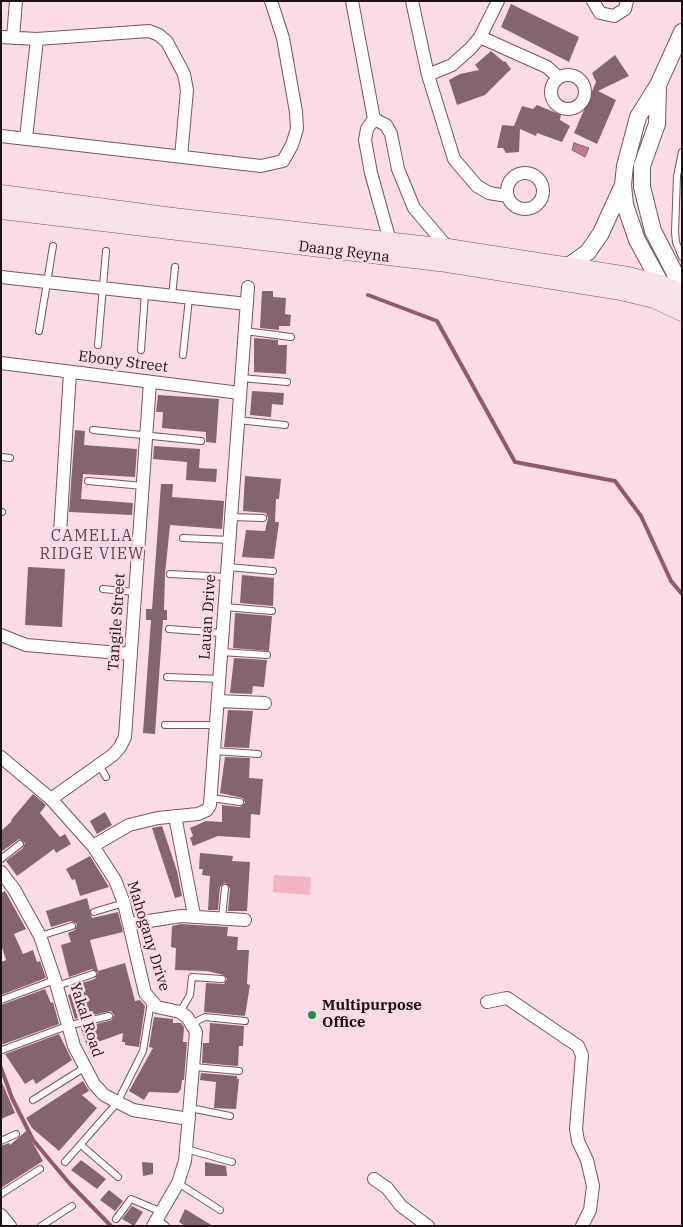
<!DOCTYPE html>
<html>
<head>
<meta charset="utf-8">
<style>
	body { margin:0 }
	#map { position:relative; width:683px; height:1227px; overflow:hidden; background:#fbdbe4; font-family:"IBM Plex Serif",serif }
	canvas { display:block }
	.frame { position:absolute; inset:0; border:2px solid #1f1216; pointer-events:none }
</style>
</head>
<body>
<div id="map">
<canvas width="683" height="1227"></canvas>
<div class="frame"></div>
</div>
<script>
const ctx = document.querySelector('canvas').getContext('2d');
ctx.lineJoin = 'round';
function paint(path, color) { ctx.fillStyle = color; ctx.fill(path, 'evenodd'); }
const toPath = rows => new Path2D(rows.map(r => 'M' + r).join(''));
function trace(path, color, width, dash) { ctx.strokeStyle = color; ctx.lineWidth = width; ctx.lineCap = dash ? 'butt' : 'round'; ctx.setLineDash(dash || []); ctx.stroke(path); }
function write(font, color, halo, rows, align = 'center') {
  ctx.font = font + ' "IBM Plex Serif",serif'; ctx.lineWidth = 5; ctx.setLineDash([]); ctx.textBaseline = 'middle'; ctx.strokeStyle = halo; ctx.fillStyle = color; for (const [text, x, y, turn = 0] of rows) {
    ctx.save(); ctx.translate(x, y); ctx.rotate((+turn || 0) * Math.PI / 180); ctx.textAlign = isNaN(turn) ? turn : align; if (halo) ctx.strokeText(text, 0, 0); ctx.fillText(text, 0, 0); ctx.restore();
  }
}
paint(toPath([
	[274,875,311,877,310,895,273,892]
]), '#f2b3c5');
const water = toPath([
	[574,143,589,148,585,157,572,150,574,143]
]);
paint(water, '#c27990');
trace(water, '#915a6b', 1);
trace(toPath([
	[368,295,437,321,515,462,615,481,641,516,671,581,682,594],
	[1,1068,12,1098,33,1140,69,1183,111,1226]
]), '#915a6b', 4);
paint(toPath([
	[511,4,579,37,569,62,501,27],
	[491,51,504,62,505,61,511,69,485,95,457,105,449,80,460,74,479,70,475,65],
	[615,55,629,76,598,91,616,100,597,144,574,133,596,82,592,73],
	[537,105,561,115,560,120,570,126,562,142,537,133,536,136,520,129,519,152,506,153,503,148,497,148,502,125,514,126,522,106,533,109],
	[262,291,273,291,273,297,286,298,285,314,291,315,290,326,279,326,279,330,260,328],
	[254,338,278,340,278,345,287,345,286,374,254,372],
	[252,391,284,393,283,405,272,404,271,417,250,415],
	[158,395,219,399,216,443,206,442,206,432,162,428,163,412,156,412],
	[75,430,85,431,84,445,137,449,135,477,83,474,81,499,133,503,132,515,69,512],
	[154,446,200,449,199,468,217,469,216,482,186,480,187,462,153,459],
	[245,476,281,479,279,499,276,499,275,522,279,522,274,559,242,557,246,530,265,531,268,518,266,513,243,511],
	[161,484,173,484,172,497,224,501,222,529,170,525,165,574,164,610,167,610,167,620,163,620,155,734,143,733,151,620,146,620,146,609,152,609],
	[28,567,65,569,62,627,25,625],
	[242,575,274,578,273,606,240,603],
	[235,613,272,616,269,651,233,648],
	[234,658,267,660,264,687,253,686,252,694,230,693],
	[228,710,253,711,249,748,224,747],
	[225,757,250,758,249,778,263,779,260,815,251,814,250,838,218,836,193,846,190,838,193,836,190,828,206,821,222,822,222,805,240,807,245,803,243,798,220,793],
	[33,794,46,805,40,813,60,837,65,834,71,844,56,853,54,849,17,876,6,861,23,848,25,843,19,839,1,852,1,831,12,821,11,820],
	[105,812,112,825,97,834,90,821],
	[162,826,177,871,182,896,175,898,152,828],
	[200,853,233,856,232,861,250,862,247,911,228,911,230,888,225,883,220,887,218,910,208,910,210,876,202,875,203,869,199,869],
	[90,856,109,887,80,896,75,879,72,880,66,869],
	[5,891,26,929,14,934,23,954,33,950,37,962,40,961,46,978,1,995,1,962,6,960,1,944,1,893],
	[87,898,92,918,118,912,123,932,90,940,98,971,125,963,135,1001,140,1000,145,1006,139,1047,125,1045,125,1042,122,1042,123,1033,87,1046,81,1028,112,1020,114,1015,111,1011,75,1019,68,995,71,994,69,987,95,979,98,973,92,969,69,977,61,945,71,942,68,933,75,930,77,924,71,921,51,927,46,911],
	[181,924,228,927,227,936,238,937,237,950,249,950,247,984,250,985,245,1016,204,1012,206,983,224,984,227,979,224,975,207,971,175,970,176,948,171,947,172,926],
	[45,989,51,1003,53,1002,59,1024,1,1045,1,1005],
	[154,1017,173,1019,173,1023,181,1023,184,1027,183,1042,187,1042,184,1080,182,1080,181,1089,178,1093,149,1092,144,1100,129,1091,153,1048,149,1047],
	[210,1023,244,1026,243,1046,239,1046,238,1066,202,1063,203,1043,209,1043],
	[59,1034,72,1060,36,1084,33,1079,25,1084,5,1054],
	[201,1073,237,1076,237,1079,239,1079,236,1109,214,1108,216,1082,200,1080],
	[1,1080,15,1113,1,1119],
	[83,1081,89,1091,82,1095,97,1108,59,1151,32,1128,26,1118],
	[26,1131,43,1161,1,1188,1,1146,9,1143,10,1145],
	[81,1160,106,1179,97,1189,71,1170],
	[142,1162,153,1163,153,1174,143,1176],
	[205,1162,226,1166,227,1176,205,1176],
	[109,1190,123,1201,115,1211,100,1200],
	[132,1206,143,1212,134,1226,122,1219],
	[185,1209,213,1226,185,1226,179,1222]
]), '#86646d');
const service = toPath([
	[682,152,677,176,675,232,676,242,682,257],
	[172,296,175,267],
	[39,331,53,246],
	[245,331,291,337],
	[98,345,106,251],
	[141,350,145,293],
	[183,355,189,298],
	[241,378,287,382],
	[238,420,285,425],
	[93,430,201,441],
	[1,457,10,458],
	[88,481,143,486],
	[1,512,2,512],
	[231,517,263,518],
	[183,538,230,540],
	[228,567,273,571],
	[170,574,227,577],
	[103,589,135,592],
	[225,607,272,611],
	[169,629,223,633],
	[221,652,267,655],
	[167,677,220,679],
	[165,725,216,725],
	[214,751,258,754],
	[99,765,106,777],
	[211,798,240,802],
	[1,859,20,844],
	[94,912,124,903],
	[222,918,225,888],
	[40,936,72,926],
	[57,986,93,974],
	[1,1000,55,980],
	[180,1012,190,995,192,977,222,979],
	[193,1023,205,1017,245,1021],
	[2,1050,67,1026,109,1016],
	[194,1067,239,1071],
	[33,1100,84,1068],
	[190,1108,230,1116],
	[1,1141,16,1134],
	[81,1145,118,1177],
	[186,1149,232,1162],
	[65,1162,117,1103,143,1051,151,1002],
	[178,1183,220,1210],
	[1,1194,40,1169],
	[116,1219,131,1199,162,1212],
	[157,1219,166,1226],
	[41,1226,72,1206]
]);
const minor = toPath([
	[352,1,374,119,367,129,365,140,371,173,390,241,390,248],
	[412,1,428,75,454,159,477,186,489,193,507,196],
	[593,1,600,13,614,16,625,9,627,1],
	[1,37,37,39,149,31,159,35,167,42,184,74,187,90,181,157],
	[480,37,547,67,558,77],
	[13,38,16,1],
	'551 92a17 17 0 1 1 34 0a17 17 0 1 1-34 0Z',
	[428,75,452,65,471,48,480,37,498,1],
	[374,119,386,125,391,134,398,169,414,208,448,248,447,252],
	[1,136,261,166,283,161,292,145,297,129,296,112,283,38,271,1],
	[26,138,37,39],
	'507 191a18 18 0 1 1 36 0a18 18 0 1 1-36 0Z',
	[1,277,247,304],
	[1,363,240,393],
	[60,533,70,372],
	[1,635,26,645,131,654],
	[218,701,265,703],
	[1,757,51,799,93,846,115,880,124,903,145,993,157,1007,180,1012,187,1017,196,1032,185,1161,178,1183,153,1226],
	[51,799,113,755,120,747,125,737,150,382],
	[175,816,194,915],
	[93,846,129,825,158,818,198,814,207,810,210,805,248,287],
	[1,872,14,889,40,936,55,980,74,1046,94,1084,104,1095,133,1110,189,1119],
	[130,924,181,916,245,920],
	[487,1002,507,998,578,1046,582,1055,576,1129,578,1141,587,1160,593,1186,590,1210,582,1226],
	[374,1179,387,1188,401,1206,428,1226],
	[1,1215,10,1226]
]);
const tertiary = toPath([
	[658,85,657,124,642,166,642,187,653,231,682,287],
	[567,267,588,252,601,233,622,187],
	[657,293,661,284,637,240,625,205,623,185,625,166,638,117,658,85,682,32]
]);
const secondary = toPath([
	[1,194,173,217,448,248,628,276,661,284,682,294],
	[1,210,447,263,621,291,654,299,682,312]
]);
trace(service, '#77555f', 8);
trace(minor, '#77555f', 14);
trace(tertiary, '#77555f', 18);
trace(secondary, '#77555f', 19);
trace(service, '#fff', 6);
trace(minor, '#fff', 12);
trace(tertiary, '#fff', 16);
trace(secondary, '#f9e1e8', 18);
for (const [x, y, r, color] of [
	[312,1015,5,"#228f48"]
]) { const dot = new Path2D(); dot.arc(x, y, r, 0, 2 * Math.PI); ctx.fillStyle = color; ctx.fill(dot); trace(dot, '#fbdbe4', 2); }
write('15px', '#1f1216', '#fbdbe4', [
	["Daang Reyna",344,252,7],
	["Ebony Street",123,362,7],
	["Lauan Drive",208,617,-86],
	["Tangile Street",117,622,-86],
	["Mahogany Drive",148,936,73],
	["Yakal Road",86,1020,72]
]);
write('bold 15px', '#1f1216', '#fbdbe4', [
	["Multipurpose",322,1006],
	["Office",322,1023]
], 'left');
ctx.letterSpacing = '1px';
write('16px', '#65444e', '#fbdbe4', [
	["CAMELLA",92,536],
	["RIDGE VIEW",92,554]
]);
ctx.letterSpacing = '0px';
</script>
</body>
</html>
